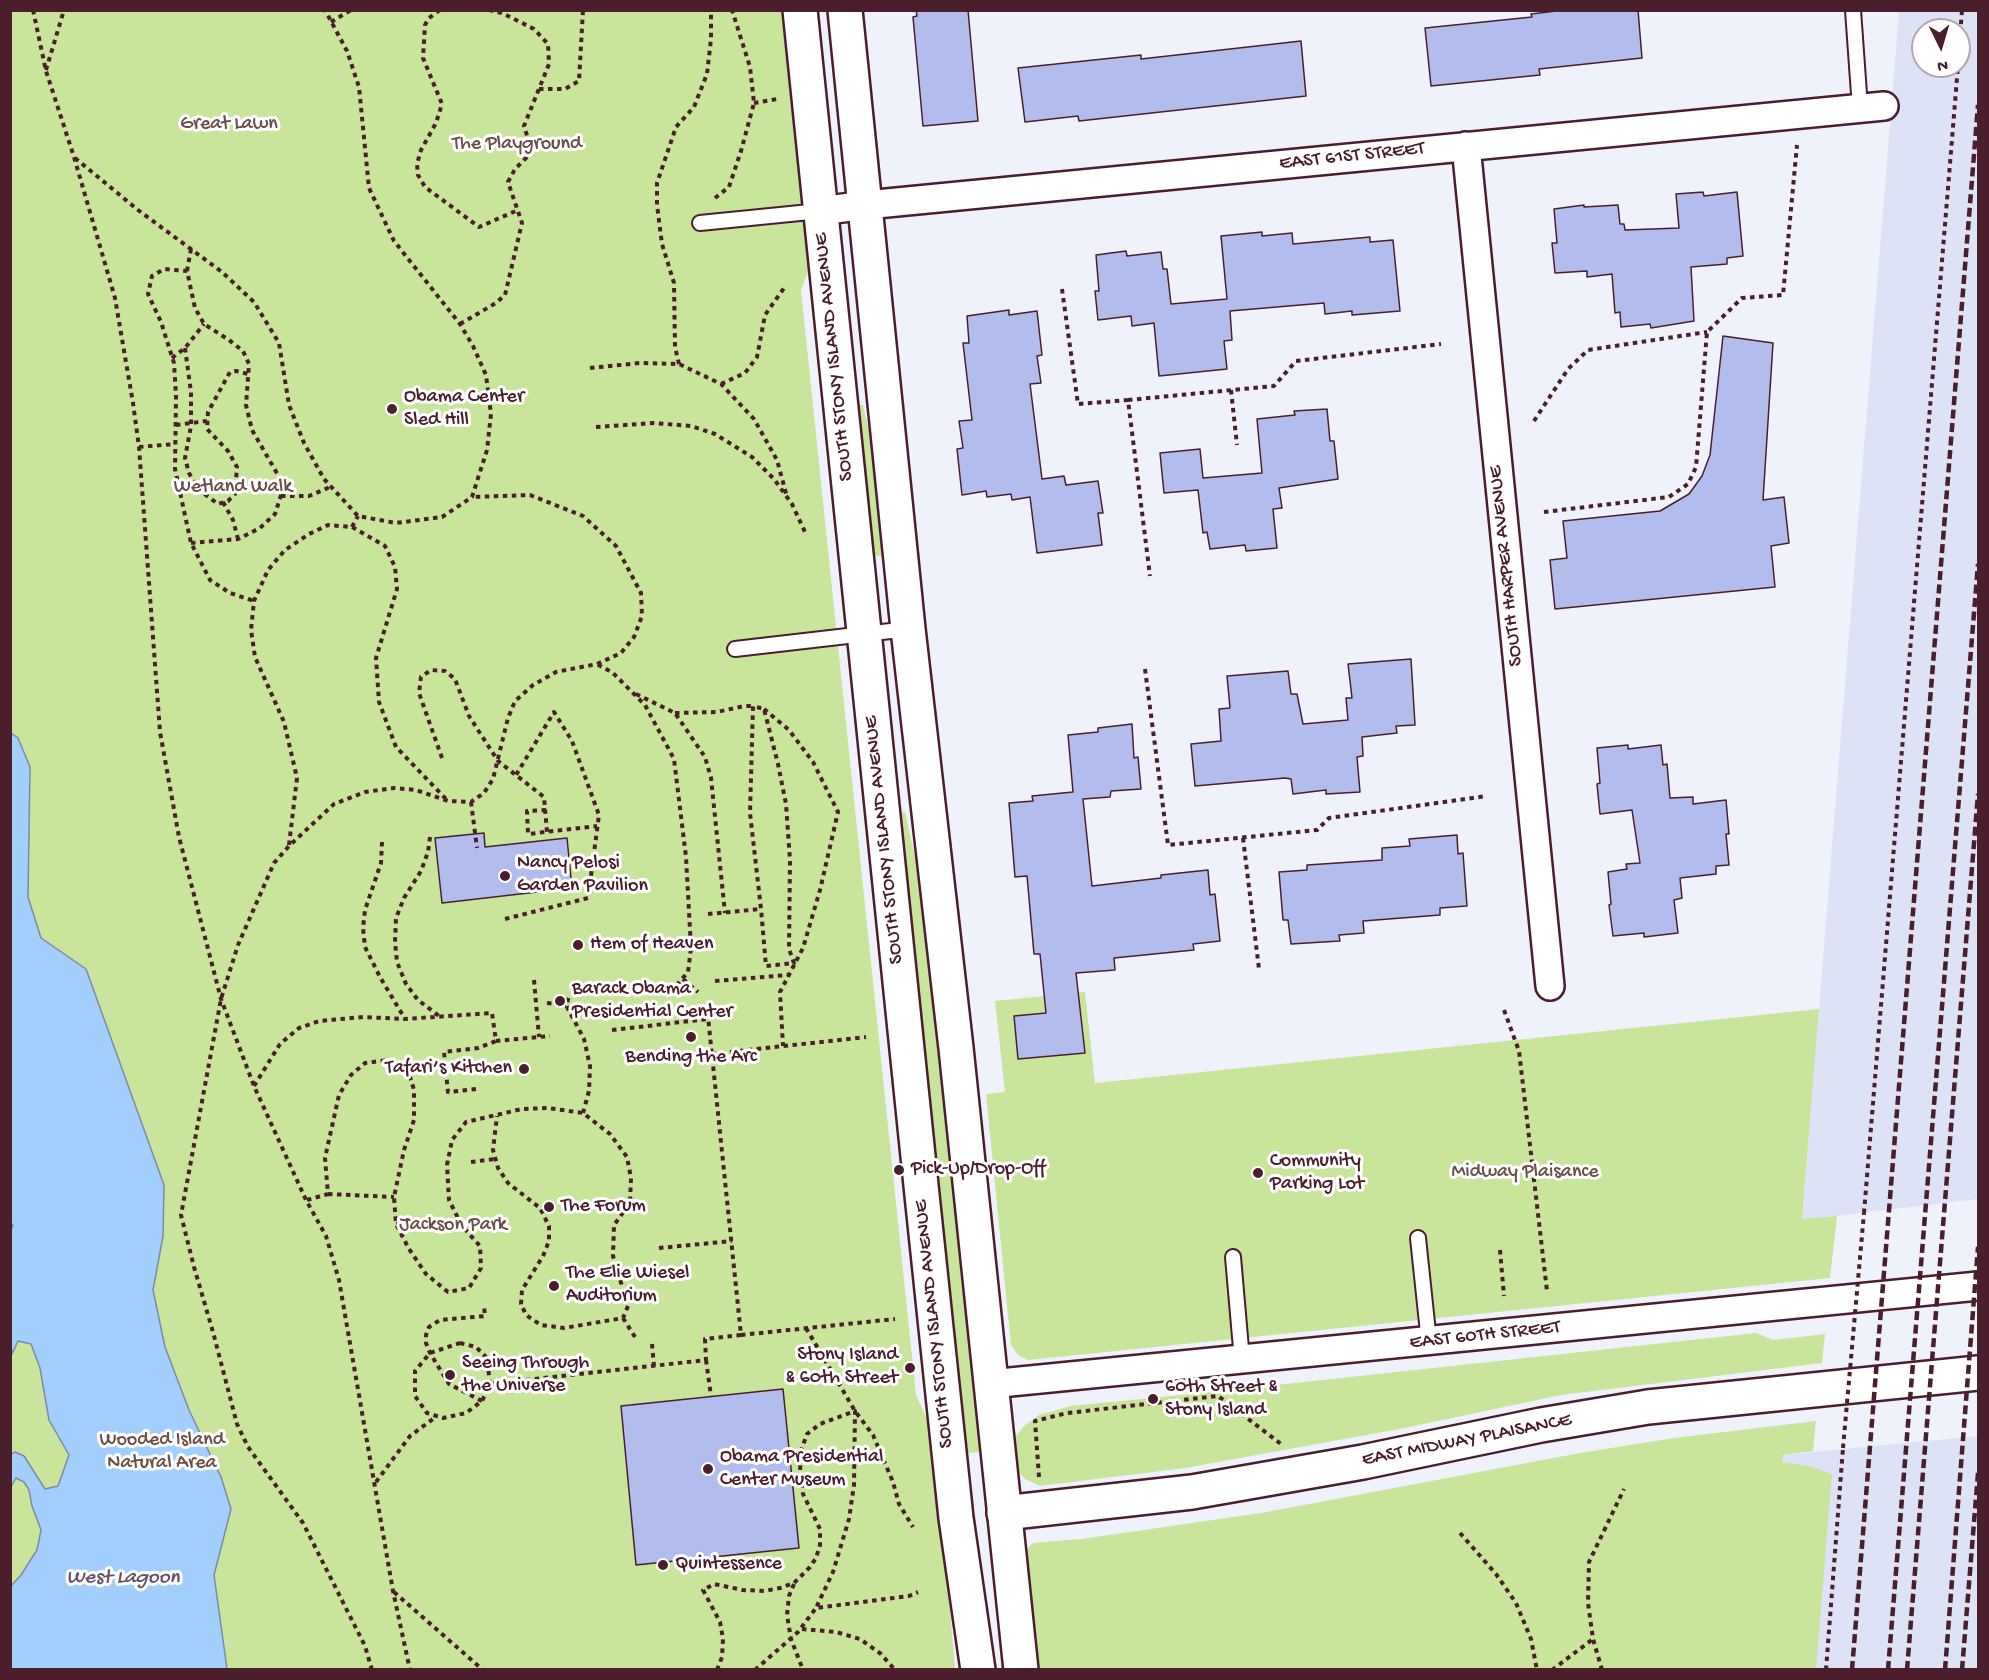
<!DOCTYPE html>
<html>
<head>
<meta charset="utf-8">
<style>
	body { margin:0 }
	#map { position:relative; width:1989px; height:1680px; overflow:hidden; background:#f0f2fb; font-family:"Gochi Hand",sans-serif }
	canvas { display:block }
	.frame { position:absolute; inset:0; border:12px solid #4a1f2b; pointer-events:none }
	.north { position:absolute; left:1911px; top:18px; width:60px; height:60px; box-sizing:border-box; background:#fff; border:2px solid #b7a5aa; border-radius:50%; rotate:175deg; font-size:16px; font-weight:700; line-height:24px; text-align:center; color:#4a1f2b }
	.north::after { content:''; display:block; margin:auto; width:21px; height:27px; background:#4a1f2b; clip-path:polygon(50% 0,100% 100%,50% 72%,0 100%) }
</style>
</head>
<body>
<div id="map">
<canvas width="1989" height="1680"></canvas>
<div class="frame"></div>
<div class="north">N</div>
</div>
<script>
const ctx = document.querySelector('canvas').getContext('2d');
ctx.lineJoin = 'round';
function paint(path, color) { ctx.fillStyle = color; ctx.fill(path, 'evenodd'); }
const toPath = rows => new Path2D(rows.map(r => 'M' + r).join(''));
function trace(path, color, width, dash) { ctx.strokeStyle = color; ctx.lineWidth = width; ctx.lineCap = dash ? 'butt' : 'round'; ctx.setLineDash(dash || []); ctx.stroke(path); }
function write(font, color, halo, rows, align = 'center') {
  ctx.font = font + ' "Gochi Hand",sans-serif'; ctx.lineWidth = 6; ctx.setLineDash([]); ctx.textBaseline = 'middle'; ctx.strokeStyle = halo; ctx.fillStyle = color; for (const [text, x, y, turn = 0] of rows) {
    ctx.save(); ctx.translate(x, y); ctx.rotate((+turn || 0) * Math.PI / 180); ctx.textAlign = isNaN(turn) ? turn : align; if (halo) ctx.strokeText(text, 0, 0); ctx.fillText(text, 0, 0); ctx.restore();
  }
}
paint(toPath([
	[1899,11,1978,11,1978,1199,1802,1220],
	[1923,30,1959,30,1959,66,1923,66],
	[1978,1436,1978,1669,1766,1670,1782,1455]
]), '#dde2f7');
paint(toPath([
	[11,11,781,11,809,270,801,290,916,1395,932,1430,948,1585,955,1669,11,1670],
	[857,405,863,405,877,467,886,555,873,556],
	[905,812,919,875,980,1452,968,1453,900,813],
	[1085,992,1095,1083,1819,1009,1802,1219,1837,1216,1830,1278,1028,1360,1018,1355,1011,1345,986,1094,1005,1092,995,1001],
	[1756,1333,1773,1340,1825,1334,1822,1363,1561,1395,1405,1428,1185,1468,1040,1486,1025,1479,1017,1470,1016,1436,1024,1426,1039,1415,1070,1406,1221,1391],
	[1816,1421,1813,1451,1783,1455,1782,1462,1813,1467,1832,1474,1816,1669,1036,1669,1023,1554,1033,1543,1081,1539,1261,1513,1580,1453,1674,1438]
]), '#c9e49b');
const water = toPath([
	[11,733,18,738,30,767,28,897,41,938,86,969,164,1185,163,1236,153,1290,165,1347,189,1410,221,1477,231,1509,214,1575,227,1669,11,1669,11,1586,21,1575,37,1550,41,1530,32,1506,29,1490,24,1482,16,1478,11,1487,11,1454,15,1452,24,1456,45,1489,58,1486,69,1455,49,1420,40,1368,31,1344,18,1341,12,1354,11,1345,10,1231,13,1226,10,1221,11,733]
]);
paint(water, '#a2cffd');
trace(water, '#7f89a9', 1.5);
const building = toPath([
	[916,10,968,10,978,121,923,126,913,17,917,16,916,10],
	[1565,10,1638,10,1642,58,1539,69,1540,75,1431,86,1425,28,1532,17,1531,14,1565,10],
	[1301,41,1306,96,1079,121,1078,116,1025,122,1018,68,1141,55,1141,59,1301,41],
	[1703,192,1704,196,1737,192,1743,256,1727,258,1727,264,1691,267,1694,321,1651,328,1650,324,1621,327,1620,312,1615,313,1612,274,1587,277,1587,271,1555,273,1552,243,1557,243,1554,209,1584,205,1584,207,1618,205,1620,224,1624,224,1625,230,1679,228,1676,194,1703,192],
	[1262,232,1262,236,1292,233,1293,244,1370,237,1370,242,1393,240,1400,311,1352,315,1352,311,1325,314,1324,303,1230,311,1232,340,1224,341,1227,369,1159,376,1154,323,1132,326,1131,316,1098,320,1095,291,1099,291,1096,255,1126,251,1127,256,1161,252,1163,269,1167,269,1171,304,1227,299,1221,236,1262,232],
	[1009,310,1009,315,1037,311,1042,355,1037,356,1041,383,1030,384,1042,479,1064,476,1066,485,1098,481,1103,513,1098,513,1102,545,1037,553,1030,497,1012,500,1011,494,987,497,986,491,962,495,957,449,963,448,959,421,972,420,963,343,969,343,967,316,1009,310],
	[1723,336,1773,343,1763,500,1784,497,1789,543,1771,546,1775,587,1555,609,1550,560,1567,558,1563,521,1660,511,1689,494,1702,476,1710,455,1723,336],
	[1327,409,1330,441,1334,441,1338,479,1279,488,1282,508,1273,509,1277,548,1246,551,1245,545,1210,549,1207,532,1203,533,1198,490,1164,493,1160,453,1200,449,1203,478,1262,473,1257,419,1295,415,1294,411,1327,409],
	[1411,659,1415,725,1396,726,1397,733,1362,737,1363,756,1357,757,1360,792,1326,794,1326,790,1293,794,1291,779,1285,778,1195,786,1191,744,1221,741,1219,709,1230,708,1227,676,1288,671,1291,694,1297,694,1303,724,1348,720,1346,698,1352,698,1348,664,1411,659],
	[1132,724,1134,758,1138,757,1141,789,1111,791,1110,797,1083,799,1092,886,1161,878,1161,875,1208,870,1210,895,1215,894,1220,941,1193,944,1194,950,1114,958,1115,970,1076,973,1085,1053,1018,1059,1014,1016,1046,1013,1040,954,1034,954,1027,876,1015,877,1009,803,1033,801,1032,796,1073,792,1068,735,1098,732,1098,728,1132,724],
	[1628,745,1628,749,1661,745,1663,765,1667,764,1670,798,1693,797,1693,804,1726,800,1729,834,1726,834,1729,865,1716,866,1716,874,1680,878,1682,898,1674,900,1678,933,1644,937,1644,933,1613,936,1609,905,1611,904,1608,872,1627,869,1626,864,1640,863,1632,810,1600,814,1597,784,1600,783,1597,748,1628,745],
	[484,833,485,847,567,838,572,888,442,903,435,838,484,833],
	[1457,835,1458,854,1463,853,1467,906,1440,908,1440,915,1363,921,1364,933,1339,935,1340,941,1291,944,1288,920,1283,920,1279,872,1307,870,1307,865,1382,860,1382,848,1410,846,1409,839,1457,835],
	[783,1389,799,1548,636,1565,621,1406,783,1389]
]);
paint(building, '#b2bced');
trace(building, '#4a1f2b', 1.5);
const service = toPath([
	[1853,10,1860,108],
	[700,223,820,211],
	[735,649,908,629],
	[1418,1238,1429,1342],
	[1233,1257,1242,1360]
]);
const minor = toPath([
	[1466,146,1550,986],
	[820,211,866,205,1884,106],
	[990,1384,1978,1286]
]);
const tertiary = toPath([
	[1004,1513,1192,1492,1363,1462,1541,1425,1648,1407,1978,1373]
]);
const secondary = toPath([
	[800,10,922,1195,956,1518,978,1670],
	[845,10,908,629,956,1048,1021,1670]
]);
trace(service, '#4a1f2b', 18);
trace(minor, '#4a1f2b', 32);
trace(tertiary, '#4a1f2b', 38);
trace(secondary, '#4a1f2b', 38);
trace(toPath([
	[33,10,46,71,74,157,115,298,133,403,139,447,160,732,179,837,221,999,254,1086,306,1200,326,1236,339,1280,393,1591,410,1670],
	[440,10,429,18,425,25,423,58,442,104,436,123,421,150,417,164,418,175,425,187,479,227,518,210],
	[331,22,351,10],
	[1959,51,1962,10],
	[46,70,64,10],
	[539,89,565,89,579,81,583,10],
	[754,103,777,99],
	[75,158,138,210,222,272,254,302,279,343,289,405,304,443,324,479,358,516,396,523,442,517,472,497,487,450,491,414,486,375,473,346,460,324,394,241,369,188,359,87,347,51,325,10],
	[715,198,729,187,741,151,754,103,750,67,732,10],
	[187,271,191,249],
	[1062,289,1078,404,1128,400,1150,576],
	[460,324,496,303,505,295,522,223,508,182,515,169,526,158,530,145,524,126,549,64,548,44,534,29,502,13,489,10],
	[185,348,191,392,191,426,185,458,189,473,198,489,218,504,228,501,235,494,237,467,228,451,207,429,208,412,230,372,236,371,248,374],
	[172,358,185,348,204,324],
	[679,364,675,347,674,283,662,244,657,205,657,183,676,127,694,107,707,74,711,39,711,10],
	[590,368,640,363,679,364,721,384,754,419,777,460,787,497],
	[721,384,745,373,757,357,765,315,784,288],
	[1231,390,1237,445],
	[1128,400,1274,386,1296,361,1441,344],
	[1534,421,1568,369,1588,350,1707,332],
	[176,425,207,421],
	[596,427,654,423,691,426,715,434,752,457,774,479,792,504,805,532],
	[139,447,175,444],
	[281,496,309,496,330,487],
	[223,502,233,520,238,539],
	[1544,512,1669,497,1688,484,1696,467,1707,332,1742,298,1783,295,1797,145],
	[352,527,358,516],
	[191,543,238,539,260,528,275,514,282,492,278,475,252,430,246,405,249,364,243,351,229,340,204,324,195,308,187,271,164,269,152,276,148,294,161,322,174,363,176,396,175,469,191,543,210,580,230,593,254,601],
	[1145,669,1168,845,1317,830,1329,818,1487,796],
	[636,694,675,713,705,757,711,778,725,913],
	[764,709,789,730,813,762,838,812,820,890,803,948,780,992,783,1046],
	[675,713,717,712,744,706,753,706],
	[442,758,419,693,421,677,431,670,445,671,455,679,469,716,498,761,544,797,547,832],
	[471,802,477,848],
	[546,810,527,811,528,834,597,826],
	[430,837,428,852,421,871,404,898,396,918,395,942,397,962,406,984,418,1000,439,1016],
	[1243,838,1259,969],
	[382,842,381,863,365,910,363,928,365,947,380,977,405,1019],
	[289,845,297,778,284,722,255,657,251,630,254,601,268,570,285,550,309,534,328,525,352,527,385,546,395,567,397,589,376,658,379,702,396,747,446,799],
	[708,914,761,909,750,813,753,706,764,709,778,764,786,804,790,860,789,949,794,963,766,966,761,909],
	[505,919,588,898,599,815,572,741,554,712,516,775],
	[683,979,698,992],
	[534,980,539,1037],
	[715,981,788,975],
	[547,1003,566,1005],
	[1504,1010,1519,1051,1547,1291],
	[612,1030,708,1019],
	[712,1054,866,1037],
	[254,1086,280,1044,299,1028,319,1021,363,1017,405,1019,492,1013,496,1041,550,1036],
	[476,1089,448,1092,444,1052,478,1048,496,1041],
	[583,1113,589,1091,590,1066,584,1039,566,1005,569,997,586,987,619,986,663,990,676,986,688,972,691,948,686,857,674,759,645,705,613,673,597,664],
	[471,1162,495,1159],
	[328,1194,394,1197],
	[307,1200,328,1194,325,1158,339,1095,351,1075,365,1063,389,1060,408,1070,414,1090,414,1120,404,1150,394,1197,396,1224,409,1249,426,1274,448,1292,469,1288,481,1268,480,1246,462,1226,449,1200,447,1165,452,1140,466,1122,522,1109,548,1108,583,1113,610,1134,627,1157,631,1178,630,1203,614,1225,613,1256,628,1306,623,1318,564,1328,541,1325,526,1315,521,1304,522,1290,543,1256,549,1241,549,1226,540,1208,508,1183,498,1168,493,1150,497,1116],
	[1864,1213,1958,66],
	[396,1224,461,1226],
	[659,1248,732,1241],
	[1500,1250,1504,1296],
	[623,1318,635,1337],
	[806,1328,855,1411,873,1435,893,1482,899,1504,913,1527],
	[741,1335,895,1319],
	[460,1343,476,1347,487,1358,490,1384,482,1401,466,1413,443,1418,427,1413,415,1396,415,1371,430,1353,460,1343],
	[652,1344,654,1366],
	[706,1360,711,1396],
	[490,1384,706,1360,705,1339,741,1335,707,1007],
	[482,1401,449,1384,430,1353,426,1343,426,1335,429,1327,440,1320,485,1316,484,1306],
	[1039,1477,1035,1421,1067,1413,1218,1396,1281,1444],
	[376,1482,410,1436,437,1416],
	[1460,1533,1496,1574,1516,1603,1531,1639,1537,1670],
	[794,1584,789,1596,787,1615,791,1639,803,1670],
	[394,1592,483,1670],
	[802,1629,836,1632,860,1639,881,1654,895,1670],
	[372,1670,365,1646,303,1523,248,1447,237,1424,213,1332,194,1267,181,1215,221,999,238,945,274,863,289,846,334,804,365,792,394,788,416,790,448,801,471,802,484,793,493,779,508,718,515,701,533,685,556,672,597,664,621,653,634,637,642,616,641,593,616,546,583,516,530,495,472,497],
	[717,1670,722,1657,723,1639,720,1622,703,1590,714,1584,743,1590,764,1591,780,1588,794,1583,810,1567,816,1558,820,1545,820,1529,803,1494,800,1472,801,1451,807,1434,820,1424,855,1411,854,1485,849,1519,833,1572,816,1608],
	[755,1670,798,1632,816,1608,909,1596,918,1592],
	[1552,1670,1593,1639],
	[1602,1670,1593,1639,1588,1603,1589,1562,1624,1489],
	[1826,1670,1843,1448]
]), '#4a1f2b', 4, [4.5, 4.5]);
trace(service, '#fff', 14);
trace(minor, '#fff', 27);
trace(tertiary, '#fff', 33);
trace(secondary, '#fff', 33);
trace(toPath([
	[1852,1670,1978,105],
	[1888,1670,1978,564],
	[1907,1670,1978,794],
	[1945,1670,1978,1247],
	[1962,1670,1978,1473]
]), '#4a1f2b', 4.5, [9, 4.5]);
trace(toPath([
	[1843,1448,1864,1213]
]), '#4a1f2b', 4, [4.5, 4.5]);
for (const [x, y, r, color] of [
	[392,409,6,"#4a1f2b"],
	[505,876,6,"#4a1f2b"],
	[578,945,6,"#4a1f2b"],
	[560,1001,6,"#4a1f2b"],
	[691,1037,6,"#4a1f2b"],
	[524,1069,6,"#4a1f2b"],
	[899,1170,6,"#4a1f2b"],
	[1258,1173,6,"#4a1f2b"],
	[549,1207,6,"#4a1f2b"],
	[554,1286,6,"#4a1f2b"],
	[910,1368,6,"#4a1f2b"],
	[450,1375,6,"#4a1f2b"],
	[1153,1399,6,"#4a1f2b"],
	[708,1469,6,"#4a1f2b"],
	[663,1565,6,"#4a1f2b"]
]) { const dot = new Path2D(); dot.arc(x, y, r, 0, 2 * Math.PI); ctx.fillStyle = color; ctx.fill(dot); trace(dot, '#fff', 2); }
write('20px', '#6a5047', '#fff', [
	["Great Lawn",229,125],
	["The Playground",517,145],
	["Wetland Walk",233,488],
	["Midway Plaisance",1525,1173],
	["Jackson Park",453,1226],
	["Wooded Island",162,1441],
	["Natural Area",162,1464]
]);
write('20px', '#4a1f2b', '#fff', [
	["EAST 61ST STREET",1352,157,-6],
	["SOUTH STONY ISLAND AVENUE",835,357,-96],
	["SOUTH HARPER AVENUE",1507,566,-96],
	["SOUTH STONY ISLAND AVENUE",885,840,-96],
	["SOUTH STONY ISLAND AVENUE",935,1324,-96],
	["EAST 60TH STREET",1485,1336,-6],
	["EAST MIDWAY PLAISANCE",1467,1441,-11]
]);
write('20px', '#4a1f2b', '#fff', [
	["Obama Center",404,398],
	["Sled Hill",404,421],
	["Nancy Pelosi",517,864],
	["Garden Pavilion",517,887],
	["Hem of Heaven",590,945],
	["Barack Obama",572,990],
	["Presidential Center",572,1013],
	["Bending the Arc",691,1058,"center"],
	["Tafari’s Kitchen",512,1069,"right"],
	["Community",1270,1162],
	["Parking Lot",1270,1185],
	["Pick-Up/Drop-Off",911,1170],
	["The Forum",561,1207],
	["The Elie Wiesel",566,1274],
	["Auditorium",566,1297],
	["Stony Island",898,1356,"right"],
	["& 60th Street",898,1379,"right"],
	["Seeing Through",462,1364],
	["the Universe",462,1387],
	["60th Street &",1165,1388],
	["Stony Island",1165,1411],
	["Obama Presidential",720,1458],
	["Center Museum",720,1481],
	["Quintessence",675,1565]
], 'left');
write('italic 21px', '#64546a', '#fff', [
	["West Lagoon",123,1579]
]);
</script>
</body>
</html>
